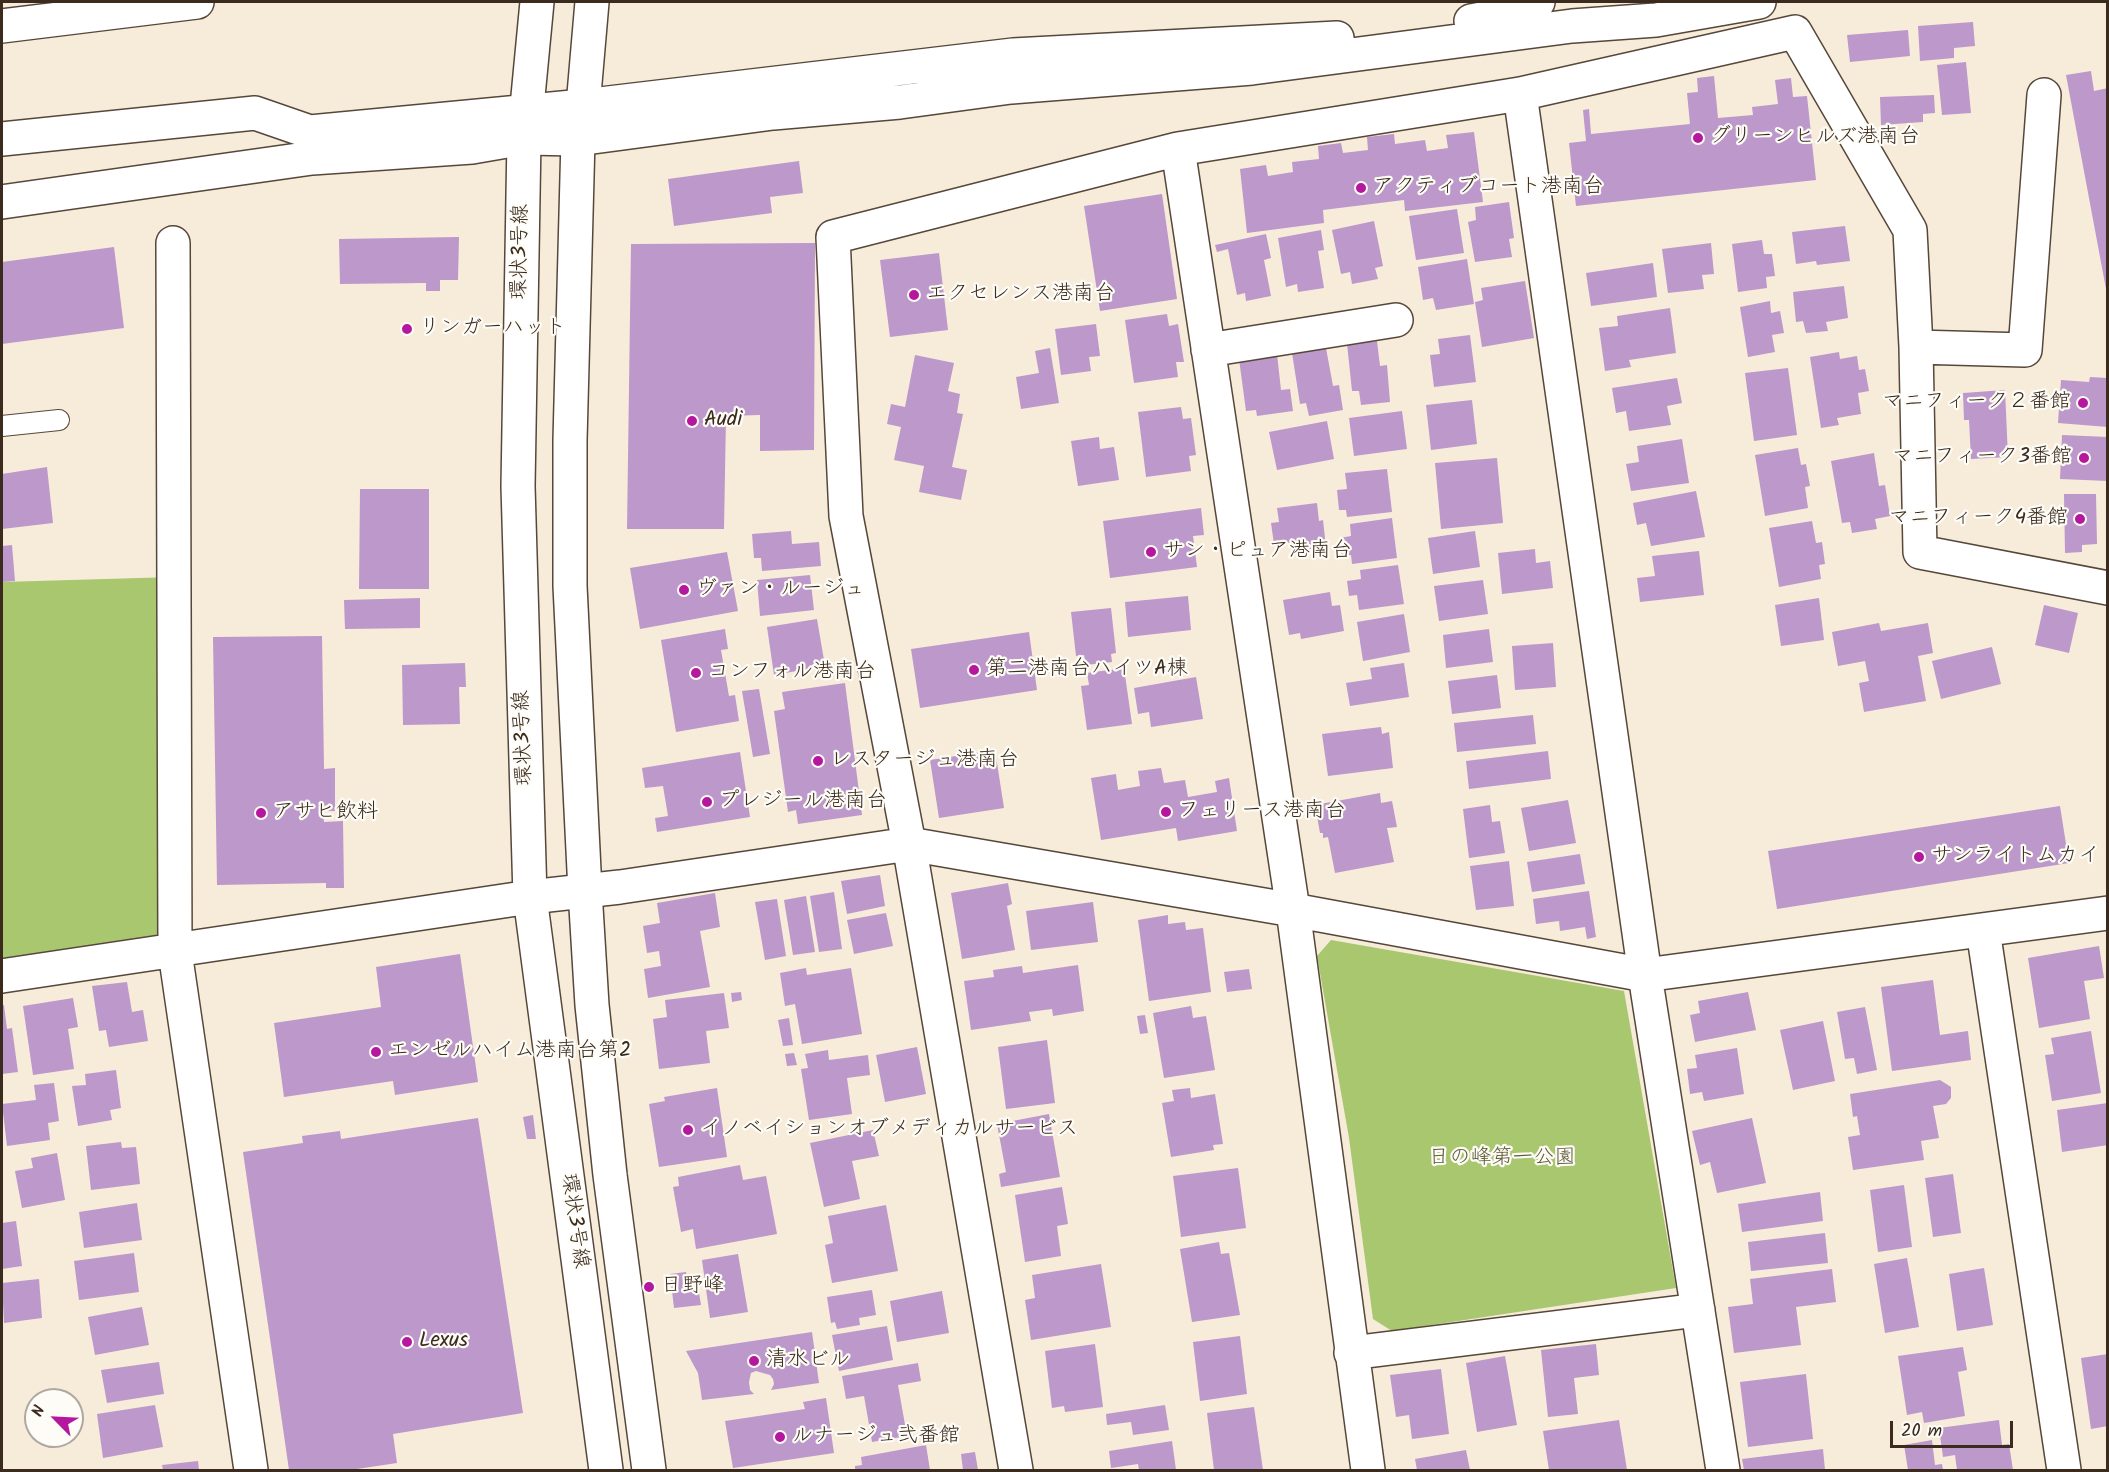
<!DOCTYPE html>
<html>
<head>
<meta charset="utf-8">
<style>
	body { margin:0 }
	#map { position:relative; width:2109px; height:1472px; overflow:hidden; background:#f7ecda; font-family:Kalam,sans-serif }
	canvas { display:block }
	.frame { position:absolute; inset:0; border:3px solid #3b2a1e; pointer-events:none }
	.north { position:absolute; left:24px; top:1388px; width:60px; height:60px; box-sizing:border-box; background:#fdfcf7; border:2px solid #afa8a0; border-radius:50%; rotate:294deg; font-size:16px; font-weight:700; line-height:24px; text-align:center; color:#3b2a1e }
	.north::after { content:''; display:block; margin:auto; width:21px; height:27px; background:#b5179e; clip-path:polygon(50% 0,100% 100%,50% 72%,0 100%) }
	.scale { position:absolute; left:1890px; top:1421px; width:123px; height:27px; box-sizing:border-box; border:3px solid #3b2a1e; border-top:0; padding-left:8px; font-size:18px; line-height:21px; white-space:nowrap; color:#3b2a1e; -webkit-text-stroke:4px #fdfcf7; paint-order:stroke }
</style>
</head>
<body>
<div id="map">
<canvas width="2109" height="1472"></canvas>
<div class="frame"></div>
<div class="north">N</div>
<div class="scale">20 m</div>
</div>
<script>
const ctx = document.querySelector('canvas').getContext('2d');
ctx.lineJoin = 'round';
function paint(path, color) { ctx.fillStyle = color; ctx.fill(path, 'evenodd'); }
const toPath = rows => new Path2D(rows.map(r => 'M' + r).join(''));
function trace(path, color, width, dash) { ctx.strokeStyle = color; ctx.lineWidth = width; ctx.lineCap = dash ? 'butt' : 'round'; ctx.setLineDash(dash || []); ctx.stroke(path); }
function write(font, color, halo, rows, align = 'center') {
  ctx.font = font + ' Kalam,"Klee One",sans-serif'; ctx.lineWidth = 4.5; ctx.setLineDash([]); ctx.textBaseline = 'middle'; ctx.strokeStyle = halo; ctx.fillStyle = color; for (const [text, x, y, turn = 0] of rows) {
    ctx.save(); ctx.translate(x, y); ctx.rotate((+turn || 0) * Math.PI / 180); ctx.textAlign = isNaN(turn) ? turn : align; if (halo) ctx.strokeText(text, 0, 0); ctx.fillText(text, 0, 0); ctx.restore();
  }
}
paint(toPath([
	[174,577,175,952,2,976,2,582],
	[1331,940,1624,991,1676,1288,1392,1331,1373,1319,1349,1138,1317,956]
]), '#a9c76e');
paint(toPath([
	[1973,22,1975,46,1954,48,1954,58,1920,61,1918,26],
	[1908,30,1910,56,1850,62,1847,35],
	[1966,62,1971,113,1942,115,1937,65],
	[2091,71,2094,91,2108,88,2106,289,2066,75],
	[1714,76,1718,118,1753,115,1752,107,1778,104,1775,80,1791,78,1793,97,1807,96,1816,180,1576,206,1569,143,1586,141,1583,110,1589,109,1591,134,1690,124,1687,93,1698,92,1697,78],
	[1934,95,1935,113,1923,114,1923,122,1881,125,1880,97],
	[1474,132,1483,202,1405,211,1404,200,1323,210,1324,223,1247,233,1240,169,1266,165,1268,176,1293,172,1292,162,1319,159,1318,146,1341,143,1343,153,1368,150,1367,137,1394,134,1395,144,1425,140,1427,151,1448,148,1446,135],
	[799,161,803,193,770,197,772,213,674,226,668,179],
	[1162,194,1177,299,1100,311,1084,206],
	[1509,202,1514,238,1509,239,1512,257,1475,262,1468,222,1476,220,1475,207],
	[1457,209,1464,253,1416,260,1409,216],
	[1374,221,1383,266,1375,268,1378,279,1352,284,1350,272,1341,274,1332,230],
	[1845,226,1850,261,1817,265,1816,261,1796,264,1792,232],
	[1321,230,1324,250,1318,251,1324,288,1298,292,1297,284,1286,287,1278,238],
	[1266,234,1271,258,1264,260,1271,296,1246,301,1245,293,1237,295,1228,249,1217,252,1215,245],
	[459,237,458,280,440,280,440,291,426,291,426,283,340,284,339,239],
	[1762,240,1764,254,1772,254,1775,276,1766,277,1767,288,1738,292,1732,244],
	[815,243,814,450,760,451,760,415,726,416,724,529,627,529,631,244],
	[1711,243,1714,274,1702,275,1704,289,1668,293,1662,249],
	[114,247,124,328,2,344,2,262],
	[939,253,948,330,890,337,880,260],
	[1467,259,1474,304,1436,310,1433,298,1423,300,1418,267],
	[1653,263,1657,297,1591,306,1586,273],
	[1525,281,1534,338,1482,347,1475,302,1483,300,1481,288],
	[1844,286,1848,318,1826,322,1828,331,1806,333,1803,321,1796,322,1793,292],
	[1770,301,1771,313,1780,311,1784,333,1772,335,1775,352,1748,357,1740,307],
	[1670,308,1676,353,1629,360,1631,367,1605,371,1599,328,1618,326,1617,316],
	[1167,314,1169,326,1178,324,1184,362,1176,362,1178,377,1134,383,1125,320],
	[1096,324,1100,356,1089,357,1091,371,1061,375,1055,329],
	[1470,335,1476,382,1434,387,1430,355,1440,354,1438,339],
	[1377,341,1380,366,1387,365,1390,402,1361,405,1359,391,1352,391,1347,344],
	[1050,348,1059,403,1021,409,1016,377,1039,373,1035,351],
	[1326,348,1333,386,1339,385,1343,410,1309,416,1306,403,1300,404,1292,353],
	[1839,352,1840,359,1857,356,1859,370,1865,369,1869,391,1858,393,1861,414,1837,418,1839,425,1821,428,1810,357],
	[1277,354,1281,390,1290,389,1293,411,1257,416,1256,410,1246,411,1239,359],
	[915,355,954,363,948,391,960,394,957,413,963,414,952,467,967,470,961,500,919,492,924,466,894,460,901,427,887,424,891,404,905,407],
	[1788,368,1797,435,1754,441,1745,373],
	[2090,377,2108,378,2108,427,2058,423,2061,380,2089,382],
	[1677,378,1682,403,1667,406,1671,425,1629,431,1626,411,1616,413,1612,388],
	[2005,390,2008,457,1971,459,1969,420,1964,420,1963,393],
	[1472,400,1477,444,1431,450,1426,405],
	[1181,407,1183,419,1191,418,1196,455,1189,456,1191,471,1146,477,1138,412],
	[1402,411,1407,449,1354,456,1349,418],
	[1327,421,1334,459,1277,470,1269,432],
	[2062,435,2108,437,2108,481,2060,479],
	[1099,437,1100,449,1114,447,1119,480,1078,486,1071,441],
	[1682,439,1689,483,1631,491,1626,464,1639,462,1637,446],
	[1798,448,1801,465,1806,464,1810,486,1805,487,1808,508,1765,516,1755,455],
	[1874,453,1879,486,1885,485,1890,516,1875,519,1877,529,1852,533,1850,522,1842,523,1831,461],
	[1497,458,1503,523,1441,529,1435,463],
	[47,467,53,523,2,529,2,474],
	[1387,469,1392,512,1347,517,1346,510,1339,510,1337,490,1347,489,1345,473],
	[360,489,429,489,429,589,359,589],
	[1696,491,1705,537,1651,546,1646,523,1637,525,1633,503],
	[2064,494,2096,494,2097,544,2082,545,2082,552,2065,553],
	[1317,503,1319,521,1323,520,1326,547,1295,551,1294,542,1274,544,1271,523,1279,522,1277,508],
	[1201,508,1204,535,1193,536,1197,567,1110,578,1103,521],
	[1392,518,1397,558,1352,564,1351,555,1341,556,1340,538,1351,536,1350,524],
	[1812,521,1816,543,1822,542,1825,564,1819,565,1821,579,1779,587,1769,528],
	[791,531,792,544,819,542,821,566,762,571,761,558,754,558,752,534],
	[1475,531,1480,567,1433,574,1428,538],
	[12,545,15,581,2,582,2,546],
	[1535,549,1536,563,1550,561,1553,588,1502,594,1498,553],
	[1699,551,1704,595,1640,602,1637,578,1655,576,1652,556],
	[727,552,738,611,640,629,630,568],
	[1398,565,1404,604,1359,610,1357,595,1349,596,1347,581,1361,579,1360,570],
	[810,575,814,610,760,616,757,580],
	[1483,580,1488,614,1439,621,1434,586],
	[1330,592,1332,606,1340,605,1344,631,1301,639,1300,633,1289,635,1283,600],
	[1188,596,1191,630,1128,637,1125,602],
	[420,598,420,628,345,629,344,600],
	[1819,598,1824,640,1781,646,1775,605],
	[2044,605,2078,613,2069,653,2035,645],
	[1111,608,1116,653,1111,654,1112,662,1086,665,1084,655,1076,656,1071,612],
	[1404,614,1410,652,1363,661,1357,622],
	[817,619,825,666,774,675,767,627],
	[1879,623,1881,631,1928,623,1933,653,1918,656,1926,701,1864,712,1859,683,1869,681,1865,661,1838,666,1832,632],
	[725,629,728,649,721,650,729,696,735,695,739,721,676,732,661,640],
	[1489,629,1493,662,1446,668,1443,635],
	[1029,632,1037,690,920,708,911,649],
	[322,636,324,769,335,768,335,811,323,811,324,822,343,821,344,888,326,888,326,883,217,885,213,637],
	[1553,643,1556,687,1515,690,1512,646],
	[1992,647,2001,684,1941,699,1932,661],
	[465,663,466,687,459,687,460,724,403,725,402,665],
	[1404,663,1409,697,1350,706,1346,683,1372,679,1370,668],
	[1124,668,1132,724,1087,730,1081,686,1089,685,1087,673],
	[1497,675,1501,708,1452,714,1448,681],
	[1196,677,1203,719,1151,727,1149,712,1138,714,1134,688],
	[845,683,862,815,798,824,796,810,788,812,774,711,785,709,782,692],
	[759,689,770,754,753,757,742,691],
	[1533,715,1536,744,1457,752,1454,723],
	[1381,727,1382,734,1389,732,1393,768,1328,776,1322,734],
	[995,750,1004,808,939,818,930,760],
	[1548,751,1551,779,1469,789,1466,761],
	[740,752,750,817,657,832,655,818,668,816,663,786,645,788,642,768],
	[1161,768,1164,783,1185,780,1188,797,1217,792,1215,781,1229,778,1237,831,1178,841,1176,828,1101,840,1091,778,1116,774,1118,790,1140,786,1138,771],
	[1380,793,1381,803,1392,801,1397,827,1387,828,1394,862,1335,873,1328,837,1323,838,1323,833,1320,833,1315,805],
	[1568,800,1576,843,1529,851,1521,808],
	[1490,805,1492,822,1500,821,1505,853,1469,858,1463,809],
	[2060,806,2069,863,1777,909,1768,851],
	[1580,854,1585,884,1532,892,1527,862],
	[1509,861,1514,906,1476,910,1470,866],
	[880,875,885,906,847,914,841,881],
	[1008,883,1012,904,1007,906,1015,950,962,959,951,893],
	[1589,891,1596,937,1587,939,1585,927,1560,931,1559,921,1536,924,1533,899],
	[834,892,842,949,819,952,810,896],
	[715,893,720,927,700,931,710,987,648,998,644,969,661,966,659,951,647,953,643,926,660,923,657,903],
	[806,896,815,952,793,955,784,900],
	[777,899,786,956,765,960,755,902],
	[1093,902,1098,942,1031,950,1026,911],
	[886,913,893,946,854,954,847,920],
	[1168,915,1168,924,1185,922,1186,930,1203,928,1211,992,1149,1001,1138,920],
	[2099,946,2104,978,2084,981,2090,1019,2039,1028,2028,958],
	[460,954,478,1082,395,1095,393,1081,284,1097,274,1023,381,1007,376,967],
	[1078,965,1084,1011,1053,1016,1052,1009,1029,1012,1031,1021,971,1030,964,981,994,977,993,970,1022,966,1023,973],
	[806,968,807,975,851,968,862,1034,802,1044,795,1004,785,1006,780,973],
	[1249,969,1252,989,1227,992,1224,972],
	[1933,980,1940,1035,1968,1031,1971,1060,1892,1071,1881,987],
	[127,982,132,1012,143,1010,148,1041,109,1047,106,1030,99,1031,92,986],
	[741,992,742,1000,732,1002,731,993],
	[1748,992,1756,1030,1695,1042,1690,1015,1700,1013,1698,1001],
	[724,993,729,1028,706,1031,710,1063,659,1069,653,1019,667,1017,665,1000],
	[73,998,78,1027,68,1029,74,1069,33,1075,23,1006],
	[2,1005,4,1005,7,1029,12,1028,18,1072,2,1074],
	[1191,1006,1193,1018,1206,1016,1215,1070,1164,1078,1153,1013],
	[1865,1007,1877,1070,1857,1074,1854,1058,1845,1059,1837,1012],
	[1145,1015,1148,1033,1140,1034,1137,1016],
	[789,1018,793,1045,783,1046,778,1020],
	[1823,1021,1835,1081,1793,1090,1780,1030],
	[2091,1031,2101,1093,2052,1101,2045,1055,2054,1054,2051,1038],
	[1047,1040,1055,1103,1006,1109,998,1047],
	[917,1047,926,1094,885,1102,876,1055],
	[1737,1048,1744,1094,1704,1101,1702,1092,1690,1094,1687,1069,1697,1068,1695,1055],
	[828,1050,829,1060,868,1055,870,1075,847,1078,852,1114,809,1120,801,1069,808,1068,805,1054],
	[794,1053,797,1065,787,1066,785,1054],
	[116,1070,121,1108,110,1110,112,1120,78,1126,72,1086,86,1085,85,1074],
	[1940,1080,1951,1087,1951,1098,1946,1104,1933,1106,1939,1138,1921,1141,1924,1160,1853,1170,1848,1137,1860,1135,1857,1116,1853,1117,1850,1094],
	[54,1083,59,1121,48,1123,50,1140,7,1146,2,1104,36,1100,34,1085],
	[717,1088,727,1157,659,1167,649,1104,665,1101,664,1097],
	[1190,1088,1191,1098,1215,1094,1223,1144,1213,1145,1214,1150,1171,1157,1162,1103,1174,1101,1172,1090],
	[2108,1103,2108,1145,2062,1152,2057,1110],
	[1049,1114,1060,1177,1001,1187,999,1174,1006,1172,997,1124],
	[533,1115,536,1139,527,1139,523,1117],
	[478,1118,523,1413,393,1434,397,1463,350,1470,289,1470,243,1152,303,1143,302,1136,340,1131,341,1139],
	[1752,1118,1766,1183,1717,1193,1710,1162,1700,1165,1692,1131],
	[873,1130,879,1156,852,1161,860,1199,824,1207,810,1143],
	[121,1142,122,1148,136,1147,140,1184,91,1190,86,1146],
	[57,1153,65,1200,22,1208,15,1171,33,1168,31,1158],
	[740,1165,743,1180,766,1176,777,1234,696,1249,693,1229,681,1232,673,1187,679,1186,678,1177],
	[1238,1168,1246,1228,1181,1237,1173,1176],
	[1953,1174,1961,1233,1933,1237,1925,1178],
	[1904,1185,1912,1247,1878,1252,1870,1190],
	[1062,1187,1068,1224,1057,1226,1061,1256,1025,1262,1015,1195],
	[1820,1192,1823,1221,1742,1232,1738,1204],
	[137,1203,142,1240,84,1248,79,1212],
	[886,1205,898,1271,832,1283,825,1245,833,1243,828,1216],
	[16,1221,22,1266,2,1269,2,1223],
	[1825,1233,1828,1263,1751,1271,1748,1242],
	[1219,1242,1221,1254,1229,1253,1240,1315,1192,1322,1180,1249],
	[134,1253,139,1292,79,1300,74,1261],
	[738,1254,748,1312,710,1318,702,1260],
	[1907,1258,1919,1327,1885,1333,1874,1264],
	[1101,1264,1111,1327,1031,1340,1025,1300,1035,1298,1032,1275],
	[1984,1268,1993,1325,1957,1331,1949,1274],
	[1832,1269,1836,1302,1796,1307,1801,1345,1734,1353,1728,1307,1753,1304,1750,1279],
	[686,1272,688,1288,698,1287,701,1305,674,1308,670,1274],
	[39,1279,42,1318,4,1323,2,1283],
	[872,1290,876,1315,859,1318,860,1325,837,1329,835,1322,831,1323,827,1297],
	[942,1291,949,1333,897,1342,890,1301],
	[142,1307,149,1345,95,1355,88,1317],
	[887,1326,893,1360,839,1371,832,1335],
	[812,1332,819,1383,771,1390,774,1384,773,1379,770,1375,756,1371,751,1373,749,1382,750,1390,754,1394,702,1400,698,1373,686,1351],
	[1240,1336,1247,1394,1200,1401,1193,1342],
	[1095,1344,1103,1407,1065,1412,1064,1406,1052,1408,1045,1351],
	[1596,1344,1599,1375,1574,1378,1578,1414,1548,1417,1541,1350],
	[1963,1347,1967,1370,1958,1372,1965,1416,1924,1423,1922,1412,1907,1415,1898,1356],
	[2108,1354,2108,1426,2091,1429,2081,1358],
	[1505,1356,1517,1425,1477,1432,1466,1363],
	[159,1362,164,1394,107,1403,101,1370],
	[918,1363,921,1381,898,1385,907,1436,872,1442,864,1396,846,1399,842,1376],
	[1441,1369,1449,1434,1412,1439,1409,1415,1396,1417,1390,1375],
	[1806,1374,1813,1439,1748,1447,1740,1382],
	[826,1398,834,1453,733,1468,725,1421,805,1409,803,1402],
	[155,1405,163,1447,103,1458,97,1414],
	[1165,1405,1169,1430,1133,1435,1131,1422,1107,1425,1106,1414],
	[1254,1407,1263,1470,1214,1470,1207,1413],
	[1619,1420,1627,1470,1549,1470,1543,1431],
	[1999,1420,2002,1445,2009,1444,2013,1470,1957,1470,1955,1455,1943,1457,1939,1428],
	[1932,1440,1935,1465,1942,1464,1943,1470,1908,1470,1904,1445],
	[1172,1441,1176,1470,1139,1470,1138,1464,1111,1468,1109,1451],
	[926,1445,930,1470,855,1470,855,1466,862,1465,861,1457],
	[1823,1449,1825,1470,1744,1470,1742,1459],
	[1466,1450,1470,1470,1417,1470,1415,1459],
	[975,1452,978,1470,963,1470,961,1454],
	[198,1461,199,1470,163,1470,162,1465]
]), '#bc98cb');
const service = toPath([
	[2,426,59,420]
]);
const minor = toPath([
	[1520,94,1645,975,1723,1470],
	[1178,149,1293,910,1368,1470],
	[173,243,175,952,251,1470],
	[1916,347,2025,350,2044,95],
	[1208,350,1396,320],
	[1983,930,2064,1470],
	[2,976,530,897,620,887,909,844,1293,910,1645,975,2108,913],
	[1351,1353,1698,1310],
	[1016,1470,909,844,846,516,833,237,1178,149,1520,94,1795,32,1910,230,1916,347,1920,552,2108,588]
]);
const tertiary = toPath([
	[537,2,524,138,518,486,530,897,606,1470],
	[592,2,583,106,578,139,570,440,570,586,585,891,592,1005,610,1175,649,1470]
]);
const motorway = toPath([
	[1471,21,1487,18,1532,6,1538,2],
	[2,26,197,2],
	[2,139,255,113,310,132,583,106,1013,55,1337,38],
	[2,202,312,158,472,147,524,138,578,139,773,113,900,102,1011,87,1252,68,1572,26,1656,20,1759,2]
]);
trace(service, '#57473a', 22);
trace(minor, '#57473a', 36);
trace(tertiary, '#57473a', 36);
trace(motorway, '#57473a', 36);
trace(service, '#fff', 20);
trace(minor, '#fff', 33);
trace(tertiary, '#fff', 33);
trace(motorway, '#fff', 33);
for (const [x, y, r, color] of [
	[1698,138,6,"#b5179e"],
	[1361,188,6,"#b5179e"],
	[914,295,6,"#b5179e"],
	[407,329,6,"#b5179e"],
	[2083,403,6,"#b5179e"],
	[692,421,6,"#b5179e"],
	[2084,458,6,"#b5179e"],
	[2080,519,6,"#b5179e"],
	[1151,552,6,"#b5179e"],
	[684,590,6,"#b5179e"],
	[974,670,6,"#b5179e"],
	[696,673,6,"#b5179e"],
	[818,761,6,"#b5179e"],
	[707,802,6,"#b5179e"],
	[1166,812,6,"#b5179e"],
	[261,813,6,"#b5179e"],
	[1919,857,6,"#b5179e"],
	[376,1052,6,"#b5179e"],
	[688,1130,6,"#b5179e"],
	[649,1287,6,"#b5179e"],
	[407,1342,6,"#b5179e"],
	[754,1361,6,"#b5179e"],
	[780,1437,6,"#b5179e"]
]) { const dot = new Path2D(); dot.arc(x, y, r, 0, 2 * Math.PI); ctx.fillStyle = color; ctx.fill(dot); trace(dot, '#fdfcf7', 2); }
write('21px', '#3b2a1e', '#fdfcf7', [
	["グリーンヒルズ港南台",1710,138],
	["アクティブコート港南台",1373,188],
	["エクセレンス港南台",926,295],
	["リンガーハット",419,329],
	["マニフィーク２番館",2071,403,"right"],
	["Audi",704,421],
	["マニフィーク3番館",2072,458,"right"],
	["マニフィーク4番館",2068,519,"right"],
	["サン・ピュア港南台",1163,552],
	["ヴァン・ルージュ",696,590],
	["第二港南台ハイツA棟",986,670],
	["コンフォル港南台",708,673],
	["レスタージュ港南台",830,761],
	["プレジール港南台",719,802],
	["フェリース港南台",1178,812],
	["アサヒ飲料",273,813],
	["サンライトムカイ",1931,857],
	["エンゼルハイム港南台第2",388,1052],
	["イノベイションオブメディカルサービス",700,1130],
	["日野峰",661,1287],
	["Lexus",419,1342],
	["清水ビル",766,1361],
	["ルナージュ弐番館",792,1437]
], 'left');
write('21px', '#3b2a1e', '#fdfcf7', [
	["環状3号線",522,252,-89],
	["環状3号線",525,738,-92],
	["環状3号線",573,1221,82]
]);
write('21px', '#5c5936', '#fdfcf7', [
	["日の峰第一公園",1502,1159]
]);
</script>
</body>
</html>
